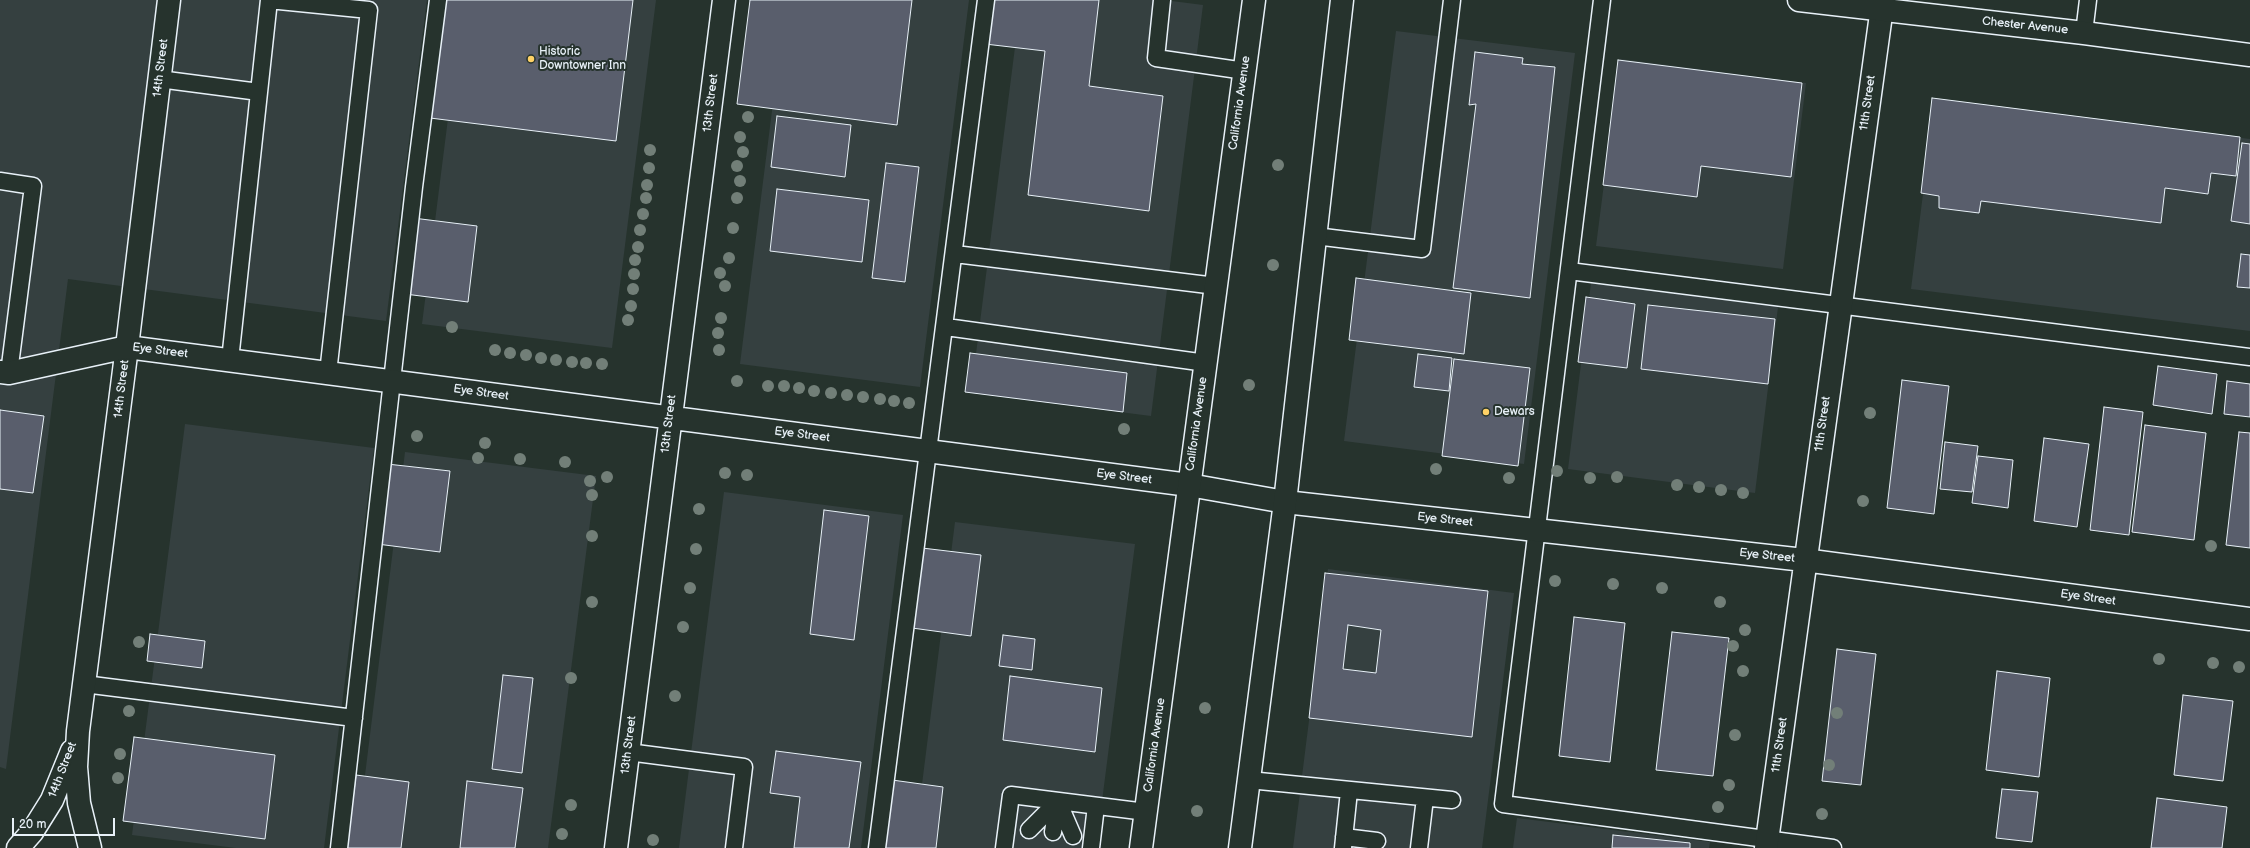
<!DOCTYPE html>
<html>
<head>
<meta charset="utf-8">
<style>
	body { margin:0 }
	#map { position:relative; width:2250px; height:848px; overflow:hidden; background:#26332d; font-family:"Balsamiq Sans",sans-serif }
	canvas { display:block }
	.scale { position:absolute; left:12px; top:818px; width:103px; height:18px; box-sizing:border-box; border:2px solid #e8f1f8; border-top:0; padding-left:5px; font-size:12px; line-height:14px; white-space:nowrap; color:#e8f1f8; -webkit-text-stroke:3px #26332d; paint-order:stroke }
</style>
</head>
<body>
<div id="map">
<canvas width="2250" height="848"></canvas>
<div class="scale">20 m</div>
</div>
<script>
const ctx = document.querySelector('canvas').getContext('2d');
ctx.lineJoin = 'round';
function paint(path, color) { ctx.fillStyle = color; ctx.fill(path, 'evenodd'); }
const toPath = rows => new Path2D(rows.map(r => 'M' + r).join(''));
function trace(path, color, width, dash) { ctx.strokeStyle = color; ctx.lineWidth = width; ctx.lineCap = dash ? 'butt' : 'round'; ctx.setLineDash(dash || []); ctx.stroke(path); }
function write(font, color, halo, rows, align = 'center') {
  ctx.font = font + ' "Balsamiq Sans",sans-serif'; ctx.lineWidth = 4; ctx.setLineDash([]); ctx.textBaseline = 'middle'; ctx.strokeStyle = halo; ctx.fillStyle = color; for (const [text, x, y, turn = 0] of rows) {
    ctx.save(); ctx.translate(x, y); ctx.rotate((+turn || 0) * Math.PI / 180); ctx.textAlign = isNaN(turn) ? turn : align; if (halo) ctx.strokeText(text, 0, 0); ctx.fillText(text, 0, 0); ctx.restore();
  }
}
paint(toPath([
	[0,0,427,0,386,321,68,279,6,769,0,767],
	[463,0,656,0,612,348,422,324],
	[786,0,969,0,920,387,740,364],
	[1021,0,1164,0,1203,5,1151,416,971,393],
	[1396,31,1575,53,1524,464,1344,441],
	[1620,59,1806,83,1783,269,1596,246],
	[1935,99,2250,139,2250,331,1911,289],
	[1591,283,1778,307,1755,493,1568,469],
	[185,424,374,448,324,848,236,848,132,835],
	[405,452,596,476,548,848,356,848],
	[724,492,903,515,861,848,679,848],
	[955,522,1135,544,1096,848,914,848],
	[1328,569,1514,593,1482,848,1293,848],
	[1517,818,1710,842,1709,848,1513,848]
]), '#354040');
const building = toPath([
	[444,0,633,0,616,141,430,118,444,0],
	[750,0,912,0,897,125,737,104,750,0],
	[991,0,1099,0,1089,86,1163,96,1149,211,1028,195,1045,51,985,44,991,0],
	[1475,52,1523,58,1522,64,1555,67,1530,298,1453,288,1476,104,1469,105,1475,52],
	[1618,60,1802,83,1791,177,1701,166,1697,197,1603,185,1618,60],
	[1932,98,2240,137,2236,176,2211,173,2208,194,2165,188,2161,223,1981,201,1979,213,1939,208,1939,196,1921,193,1932,98],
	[777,116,851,125,845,177,771,167,777,116],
	[2242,143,2250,144,2250,224,2231,221,2242,143],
	[886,163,919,167,905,282,872,278,886,163],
	[777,189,869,200,862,262,770,251,777,189],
	[413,218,477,226,468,302,405,294,413,218],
	[2241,254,2250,255,2250,288,2237,287,2241,254],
	[1356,278,1471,293,1464,354,1349,340,1356,278],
	[1586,297,1635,304,1627,368,1578,362,1586,297],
	[1648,305,1775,319,1768,384,1641,369,1648,305],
	[970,353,1127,373,1123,412,965,392,970,353],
	[1418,354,1452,358,1449,391,1414,387,1418,354],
	[1454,359,1530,368,1518,466,1442,456,1454,359],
	[2158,366,2217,374,2212,414,2153,405,2158,366],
	[1902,380,1949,386,1934,514,1887,508,1902,380],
	[2227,381,2250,384,2250,417,2224,414,2227,381],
	[2104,407,2143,412,2129,535,2090,530,2104,407],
	[0,410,44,416,33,493,0,489,0,410],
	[2145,425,2206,433,2194,540,2132,532,2145,425],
	[2239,432,2250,433,2250,548,2226,545,2239,432],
	[2044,438,2089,444,2077,527,2034,521,2044,438],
	[1945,442,1978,446,1972,492,1940,489,1945,442],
	[1978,456,2013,460,2008,508,1972,503,1978,456],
	[387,464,450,471,440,552,377,544,387,464],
	[824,510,869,516,854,640,810,634,824,510],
	[922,548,981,555,971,636,912,628,922,548],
	[1325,573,1488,591,1472,737,1309,718,1325,573],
	[1348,625,1381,630,1376,673,1343,669,1348,625],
	[1574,617,1625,623,1610,762,1559,756,1574,617],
	[1672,632,1729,638,1713,776,1656,770,1672,632],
	[150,634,205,641,202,668,147,661,150,634],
	[1003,635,1035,639,1032,670,999,666,1003,635],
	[1837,649,1876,654,1861,785,1822,781,1837,649],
	[1997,671,2050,678,2039,777,1986,770,1997,671],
	[503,675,533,678,522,773,492,769,503,675],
	[1010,676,1102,688,1095,752,1003,740,1010,676],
	[2183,695,2233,701,2223,781,2174,775,2183,695],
	[134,737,275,755,265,839,123,821,134,737],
	[776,751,861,762,849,848,794,848,800,797,770,793,776,751],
	[356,775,409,782,401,848,347,848,356,775],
	[892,780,943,787,936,848,884,848,892,780],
	[467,781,523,788,515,848,460,848,467,781],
	[2002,789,2038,792,2032,842,1996,838,2002,789],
	[2157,798,2227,807,2222,848,2151,848,2157,798],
	[1613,835,1690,843,1690,848,1612,848,1613,835]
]);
paint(building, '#595e6c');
trace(building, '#e8f1f8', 1);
const lane = toPath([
	[1162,0,1156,58,1245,71],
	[1602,0,1503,804,1833,848],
	[2084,33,2088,0],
	[159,79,259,92],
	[0,181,33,186,9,373],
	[1315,236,1422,249,1452,0],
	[955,254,1216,286],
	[1569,271,2250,357],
	[946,327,1206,363],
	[230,360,269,0,369,10,328,373],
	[84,684,354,718],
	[628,752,744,767,734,848],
	[1249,780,1452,800],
	[1058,801,1073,836],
	[1029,830,1058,801],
	[1053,832,1058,801],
	[1344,837,1377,841],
	[339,848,414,187,438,0],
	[877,848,986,0],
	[1004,848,1011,795,1146,812],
	[1091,848,1096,806],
	[1343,848,1349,791],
	[1419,848,1425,798]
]);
const street = toPath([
	[0,372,9,373,127,347,1189,485,1285,502,1804,560,2250,619],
	[18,848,32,832,52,800,72,751],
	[90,848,79,803,76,767,78,731,127,347,169,0],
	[616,848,724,0],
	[1766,848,1883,0]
]);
const secondary = toPath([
	[1799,0,2084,33,2250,55]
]);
const primary = toPath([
	[1141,848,1254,0],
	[1240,848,1285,502,1342,0]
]);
trace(lane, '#e8f1f8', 19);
trace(street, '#e8f1f8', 25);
trace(secondary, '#e8f1f8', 25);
trace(primary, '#e8f1f8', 25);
trace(lane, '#26332d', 16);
trace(street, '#26332d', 22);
trace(secondary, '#26332d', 22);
trace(primary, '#26332d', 22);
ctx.fillStyle = '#727f78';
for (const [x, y] of [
	[748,117],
	[740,137],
	[650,150],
	[743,152],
	[1278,165],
	[737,166],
	[649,168],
	[740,181],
	[647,185],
	[646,198],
	[737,198],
	[643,214],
	[733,228],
	[640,230],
	[638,247],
	[729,258],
	[635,260],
	[1273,265],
	[720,273],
	[634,274],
	[725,286],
	[633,289],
	[631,306],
	[721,318],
	[628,320],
	[452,327],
	[718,333],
	[495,350],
	[719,350],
	[510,353],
	[526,355],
	[541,358],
	[556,360],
	[572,362],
	[586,363],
	[602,364],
	[737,381],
	[1249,385],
	[768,386],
	[784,386],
	[799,388],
	[814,391],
	[831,393],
	[847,395],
	[863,397],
	[880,399],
	[894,401],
	[909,403],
	[1870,413],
	[1124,429],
	[417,436],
	[485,443],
	[478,458],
	[520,459],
	[565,462],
	[1436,469],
	[1557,471],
	[725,473],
	[747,475],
	[607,477],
	[1617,477],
	[1509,478],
	[1590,478],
	[590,481],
	[1677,485],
	[1699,487],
	[1721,490],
	[1743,493],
	[592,495],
	[1863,501],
	[699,509],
	[592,536],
	[2211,546],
	[696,549],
	[1555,581],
	[1613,584],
	[690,588],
	[1662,588],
	[592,602],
	[1720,602],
	[683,627],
	[1745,630],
	[139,642],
	[1733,646],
	[2159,659],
	[2213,663],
	[2239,667],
	[1743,671],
	[571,678],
	[675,696],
	[1205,708],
	[129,711],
	[1837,713],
	[1735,735],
	[120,754],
	[1829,765],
	[118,778],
	[1729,785],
	[571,805],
	[1718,807],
	[1197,811],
	[1822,814],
	[562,834],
	[653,840]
]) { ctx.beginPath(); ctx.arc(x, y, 6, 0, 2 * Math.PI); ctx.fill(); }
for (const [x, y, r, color] of [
	[531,59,4,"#ffd166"],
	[1486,412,4,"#ffd166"]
]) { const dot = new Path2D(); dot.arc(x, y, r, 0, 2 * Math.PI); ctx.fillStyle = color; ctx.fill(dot); trace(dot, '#26332d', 1.5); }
write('12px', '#e8f1f8', '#26332d', [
	["Chester Avenue",2025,26,6],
	["14th Street",161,68,-83],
	["13th Street",711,103,-83],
	["California Avenue",1240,103,-82],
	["11th Street",1868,103,-82],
	["Eye Street",160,351,7],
	["14th Street",122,389,-83],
	["Eye Street",481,393,8],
	["13th Street",669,424,-83],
	["California Avenue",1197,424,-82],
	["11th Street",1823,424,-82],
	["Eye Street",802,435,7],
	["Eye Street",1124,477,7],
	["Eye Street",1445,520,6],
	["Eye Street",1767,556,6],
	["Eye Street",2088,598,8],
	["13th Street",629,745,-83],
	["California Avenue",1155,745,-82],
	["11th Street",1780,745,-82],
	["14th Street",63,770,-69]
]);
write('12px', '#e8f1f8', '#26332d', [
	["Historic",539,52],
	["Downtowner Inn",539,66],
	["Dewars",1494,412]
], 'left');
</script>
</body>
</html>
